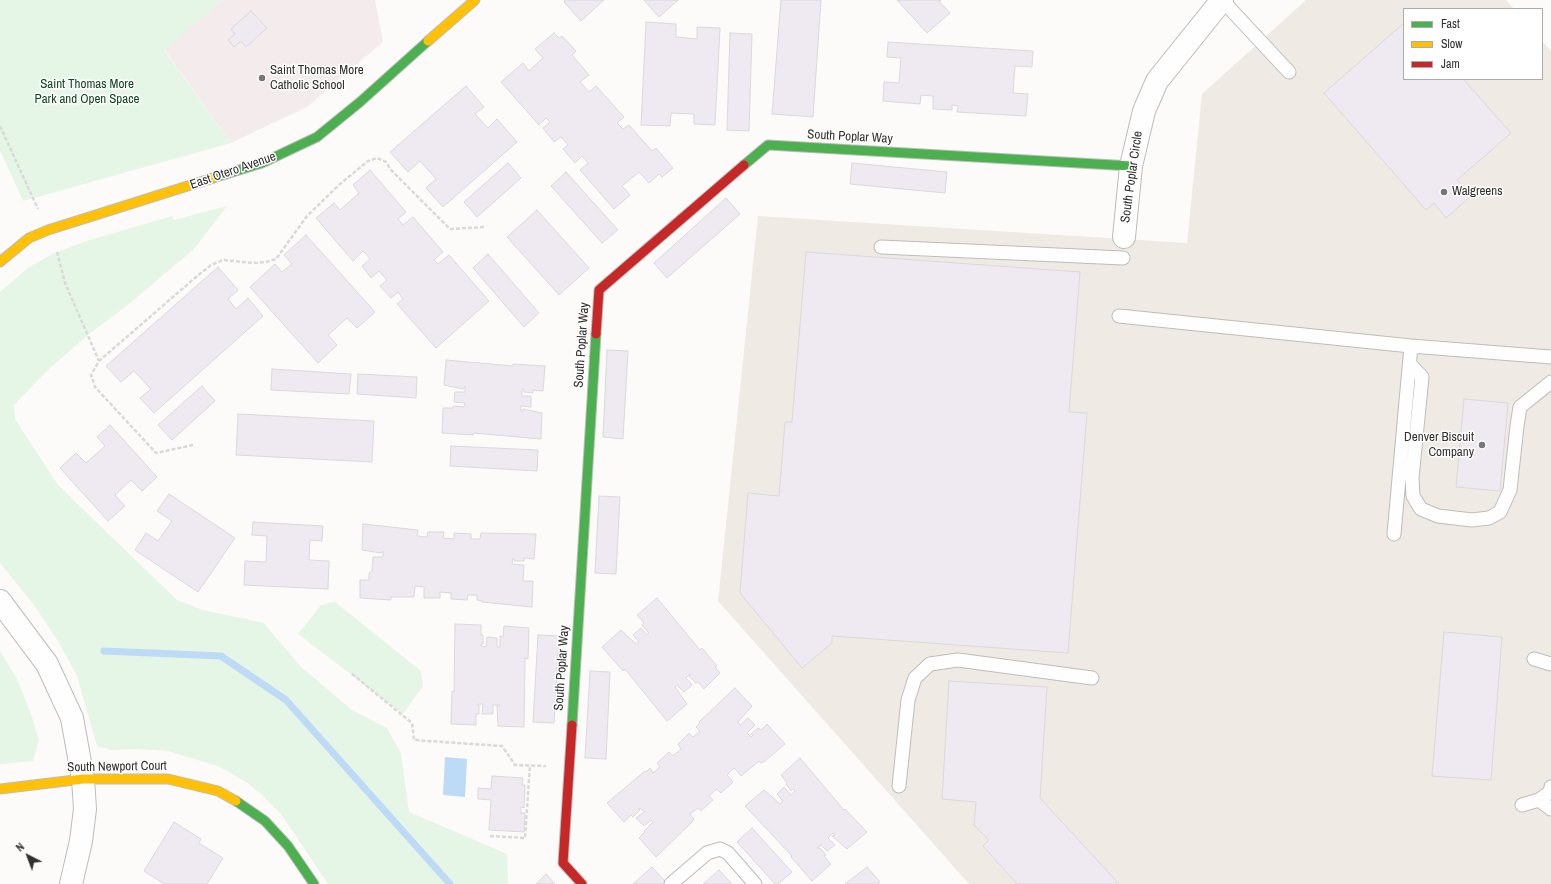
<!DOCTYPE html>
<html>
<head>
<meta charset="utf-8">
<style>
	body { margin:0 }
	#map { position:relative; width:1551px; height:884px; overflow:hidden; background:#fdfbf9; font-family:"Archivo Narrow",sans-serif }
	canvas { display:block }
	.legend { position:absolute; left:1403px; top:8px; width:140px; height:72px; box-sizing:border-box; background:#fff; border:1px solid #adacac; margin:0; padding:5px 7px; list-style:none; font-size:12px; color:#32302f }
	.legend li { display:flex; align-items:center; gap:8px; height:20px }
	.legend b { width:20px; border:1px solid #adacac }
	.north { position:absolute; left:8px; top:836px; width:40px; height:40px; -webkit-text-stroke:3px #fff; paint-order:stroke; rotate:318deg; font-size:11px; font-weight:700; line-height:16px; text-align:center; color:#32302f }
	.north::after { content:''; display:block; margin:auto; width:14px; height:18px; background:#32302f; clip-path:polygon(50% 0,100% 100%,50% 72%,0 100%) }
</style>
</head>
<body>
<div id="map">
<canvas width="1551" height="884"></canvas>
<ul class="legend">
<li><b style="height:5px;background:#4caf50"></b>Fast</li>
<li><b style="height:5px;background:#ffc107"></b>Slow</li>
<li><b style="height:5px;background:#c62828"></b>Jam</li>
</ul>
<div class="north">N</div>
</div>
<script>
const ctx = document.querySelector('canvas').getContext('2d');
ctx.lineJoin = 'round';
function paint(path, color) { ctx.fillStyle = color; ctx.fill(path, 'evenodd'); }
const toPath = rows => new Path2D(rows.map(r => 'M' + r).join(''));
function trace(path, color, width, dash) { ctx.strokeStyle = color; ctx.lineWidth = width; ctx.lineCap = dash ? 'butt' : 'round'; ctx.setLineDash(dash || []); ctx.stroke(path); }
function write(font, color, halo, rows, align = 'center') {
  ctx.font = font + ' "Archivo Narrow",sans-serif'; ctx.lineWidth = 3; ctx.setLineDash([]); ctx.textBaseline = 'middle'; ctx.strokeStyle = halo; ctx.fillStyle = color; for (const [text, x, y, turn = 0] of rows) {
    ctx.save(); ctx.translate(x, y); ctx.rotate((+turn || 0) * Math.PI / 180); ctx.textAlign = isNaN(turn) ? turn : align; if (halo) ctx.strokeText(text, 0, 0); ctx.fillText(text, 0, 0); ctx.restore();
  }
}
paint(toPath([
	[1306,0,1506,0,1514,9,1404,9,1404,79,1542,79,1542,41,1551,51,1551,884,969,884,718,601,758,216,1187,243,1202,94]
]), '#f0eae5');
paint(toPath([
	[223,0,375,0,383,42,307,107,231,143,164,49]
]), '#f4ebed');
paint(toPath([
	[0,0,223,0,164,50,231,143,23,201,0,150],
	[227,206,194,249,129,304,89,334,47,371,14,405,15,419,58,485,177,600,203,610,264,623,300,666,352,710,387,728,401,753,409,812,507,854,508,884,328,884,281,814,263,796,246,782,220,767,168,751,138,749,111,750,97,746,77,676,59,643,34,605,0,563,0,292,28,268,52,254,83,242,172,216,174,220],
	[335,602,421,671,423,686,403,714,298,634,321,605],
	[0,651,17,679,31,714,39,741,33,761,0,764]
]), '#e5f6e6');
paint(toPath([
	[445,757,467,759,465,797,443,795]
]), '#bddaf6');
trace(toPath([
	[104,651,221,656,286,700,450,884]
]), '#bddaf6', 7);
const building = toPath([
	[565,0,604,0,581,21,564,2,565,0],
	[644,0,678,0,659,17,644,0],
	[781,0,821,0,813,117,772,114,781,0],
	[897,0,941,0,939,1,950,13,927,33,897,0],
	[251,11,267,28,246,47,241,41,234,47,228,40,235,34,231,29,251,11],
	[646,22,676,24,676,37,697,39,697,27,720,28,715,125,694,124,694,114,671,113,670,126,641,125,646,22],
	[1404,23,1404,79,1463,79,1511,133,1457,180,1471,196,1446,218,1434,203,1426,210,1324,93,1404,23],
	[554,33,559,38,562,36,576,51,572,55,589,75,580,82,589,92,596,86,624,117,617,123,623,129,629,125,652,151,656,148,673,168,662,177,659,174,649,183,639,172,622,186,630,195,614,209,580,170,588,163,582,156,575,163,563,149,568,145,561,137,554,142,543,128,550,122,546,118,539,125,501,82,523,63,529,71,543,58,535,49,554,33],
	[730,33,752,34,749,131,727,130,730,33],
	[888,42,1033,51,1032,67,1015,66,1013,93,1028,94,1026,116,957,112,958,106,952,105,952,110,933,109,933,96,921,95,920,104,883,101,884,82,899,83,901,58,887,57,888,42],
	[466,86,484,107,475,114,488,128,497,119,517,142,443,207,426,188,436,179,420,161,408,172,390,152,466,86],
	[508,163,521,178,477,217,464,202,508,163],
	[852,163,947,172,945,193,850,184,852,163],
	[370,170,406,212,398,219,403,225,413,217,443,252,434,260,438,264,449,255,489,301,436,348,397,304,403,299,398,292,391,298,380,286,387,280,379,271,371,278,362,266,370,259,363,251,353,261,316,218,334,203,340,210,359,193,353,185,370,170],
	[566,172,618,230,602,243,551,186,566,172],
	[726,198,740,214,667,278,654,263,726,198],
	[537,210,589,268,559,295,507,237,537,210],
	[306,235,375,312,357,328,347,318,328,335,337,345,318,363,250,287,275,264,282,272,292,264,284,255,306,235],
	[806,252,1080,272,1069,412,1087,413,1068,653,832,636,832,643,802,668,740,593,748,493,779,496,785,422,792,422,806,252],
	[488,254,539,313,524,327,473,268,488,254],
	[218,267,238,290,228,299,236,309,248,298,263,316,154,413,140,398,151,389,134,371,121,382,106,366,218,267],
	[607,350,628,351,623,439,603,437,607,350],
	[446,360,513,366,513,364,545,366,543,391,533,390,533,393,524,392,524,389,522,389,522,396,531,396,531,407,521,406,521,412,523,412,523,409,542,413,541,439,473,433,473,435,442,433,443,408,453,408,453,406,464,407,465,403,454,402,455,392,465,392,465,386,463,389,444,385,446,360],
	[272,369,351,374,349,394,271,390,272,369],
	[358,374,417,377,416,398,357,394,358,374],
	[202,386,215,401,172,440,158,425,202,386],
	[1464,399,1508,403,1500,491,1456,487,1464,399],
	[238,414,374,421,372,462,236,455,238,414],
	[110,425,157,477,142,491,131,480,115,495,125,506,108,521,60,468,76,453,86,463,105,446,97,437,110,425],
	[451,446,538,450,537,471,450,466,451,446],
	[169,494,235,538,198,592,135,550,146,533,158,541,172,521,157,511,169,494],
	[599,496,620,497,616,574,595,573,599,496],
	[253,522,323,526,322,541,310,540,309,560,329,561,328,589,244,585,245,561,266,562,267,536,252,535,253,522],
	[363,524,418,530,417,536,427,537,428,532,444,532,443,538,454,539,454,533,471,534,471,539,480,539,481,533,536,534,534,559,524,558,524,561,515,561,513,558,512,564,524,565,523,581,533,581,532,607,482,602,482,601,477,600,477,595,468,595,467,600,451,599,451,593,440,592,440,598,424,598,424,587,415,586,414,597,391,597,391,600,360,598,360,580,369,580,369,573,372,571,373,557,383,557,383,551,381,553,362,550,363,524],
	[657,598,700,650,702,648,717,666,715,667,720,673,704,689,698,682,696,683,689,676,690,674,686,678,692,685,684,692,677,685,675,687,687,704,667,721,625,669,623,671,602,647,621,630,636,644,639,642,633,635,641,628,647,635,649,633,642,625,644,623,637,615,657,598],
	[455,624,481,625,481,635,483,635,483,644,481,644,481,646,486,647,487,637,497,638,497,647,500,647,500,636,503,637,504,626,529,628,528,659,525,658,524,727,498,726,497,706,500,706,500,705,493,705,493,714,482,714,483,704,477,704,479,705,479,714,476,714,476,725,451,724,452,691,454,692,455,624],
	[1444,632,1502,637,1491,780,1432,776,1444,632],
	[538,635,559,636,554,723,533,722,538,635],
	[590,671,610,672,606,759,585,758,590,671],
	[949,681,1047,687,1040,798,1119,884,1017,884,983,846,989,840,974,825,976,802,942,799,949,681],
	[735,688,752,706,738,722,740,725,748,718,755,725,747,733,751,737,753,735,751,734,758,728,761,730,767,724,785,744,765,761,761,763,759,761,741,776,734,768,727,775,733,782,721,793,717,789,709,796,713,800,701,811,698,808,690,814,694,819,692,822,656,857,639,838,645,832,644,831,653,822,651,820,644,826,636,818,644,812,640,808,638,809,640,810,633,817,631,815,624,822,607,803,645,771,646,772,650,768,653,773,660,767,657,763,669,752,673,756,681,749,678,744,689,733,693,737,700,731,696,727,700,723,699,722,735,688],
	[800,758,844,810,845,809,867,832,847,849,832,836,835,835,833,833,828,838,835,845,827,851,821,845,817,848,820,848,826,855,824,856,831,864,812,881,791,857,792,856,745,806,764,790,780,804,783,801,777,794,784,787,791,795,795,791,793,789,791,791,786,784,787,783,781,775,800,758],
	[492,776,523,778,522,785,525,785,524,808,521,807,521,813,525,813,524,832,489,830,491,800,478,799,478,788,491,789,492,776],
	[174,822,201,839,199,843,223,858,207,884,164,884,144,871,174,822],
	[752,828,792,872,778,884,775,884,737,842,752,828],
	[652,867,666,882,665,884,633,884,652,867],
	[867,867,880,882,877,884,845,884,867,867],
	[719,870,732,884,703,884,719,870],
	[546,874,555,884,536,884,546,874]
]);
paint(building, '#efe9f2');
trace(building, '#dad9d9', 1);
const lane = toPath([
	[1222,0,1289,72],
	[881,247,1123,258],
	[1119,316,1411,346,1551,357],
	[1410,364,1422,377,1412,478,1413,496,1421,509,1438,516,1472,520,1489,518,1500,512,1510,490,1517,426,1520,407,1551,382],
	[1394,534,1411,346],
	[1534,659,1551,664],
	[899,786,908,700,915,678,930,664,958,660,1092,678],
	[1539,800,1551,809],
	[1522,805,1539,800,1550,792,1551,787],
	[671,884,707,853,720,849,728,853,755,884]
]);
const street = toPath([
	[1124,237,1131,166,1144,111,1157,81,1222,0],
	[0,601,47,664,72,718,83,779,85,809,81,841,71,884]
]);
const fast = toPath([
	[744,165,768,145,1131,166],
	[213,178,262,163,317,137,360,102,428,41],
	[572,725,596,334],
	[236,801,265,821,288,846,314,884]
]);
const slow = toPath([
	[428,41,475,0],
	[0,262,29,238,48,230,213,178],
	[0,789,83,779,168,779,218,791,236,801]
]);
const jam = toPath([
	[596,334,599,290,744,165],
	[572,725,563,863,582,884]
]);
trace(lane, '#bebcbb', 15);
trace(street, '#bebcbb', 24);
trace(fast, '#bebcbb', 11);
trace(slow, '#bebcbb', 11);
trace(jam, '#bebcbb', 11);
trace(toPath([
	[0,126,38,209],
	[57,252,65,283,99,361],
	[193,445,156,453,95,387,91,375,99,361,196,277,211,265,223,260,253,263,266,262,276,259,307,216,340,184,368,161,377,158,386,162,391,170,450,229,486,227],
	[352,674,412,723,414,740,502,746,515,765,546,766],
	[490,836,525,838,530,765]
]), '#dad9d9', 2.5, [4, 2]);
trace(lane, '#fffefe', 13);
trace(street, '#fffefe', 22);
trace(fast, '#4caf50', 9);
trace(slow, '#ffc107', 9);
trace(jam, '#c62828', 9);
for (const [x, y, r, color] of [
	[262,78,4,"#797776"],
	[1444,192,4,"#797776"],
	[1482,445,4,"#797776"]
]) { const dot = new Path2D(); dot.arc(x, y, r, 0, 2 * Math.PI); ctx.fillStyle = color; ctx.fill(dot); trace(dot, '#fff', 1.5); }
write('13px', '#32302f', '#fff', [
	["Saint Thomas More",270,71],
	["Catholic School",270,86],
	["Walgreens",1452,192],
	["Denver Biscuit",1474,438,"right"],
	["Company",1474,453,"right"]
], 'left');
write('13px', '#12451f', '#fff', [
	["Saint Thomas More",87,85],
	["Park and Open Space",87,100]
]);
write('13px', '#32302f', '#fff', [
	["South Poplar Way",850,137,3],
	["East Otero Avenue",233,171,-19],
	["South Poplar Circle",1132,177,-82],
	["South Poplar Way",582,345,-86],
	["South Poplar Way",562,668,-86],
	["South Newport Court",117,767,-1]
]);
</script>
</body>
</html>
